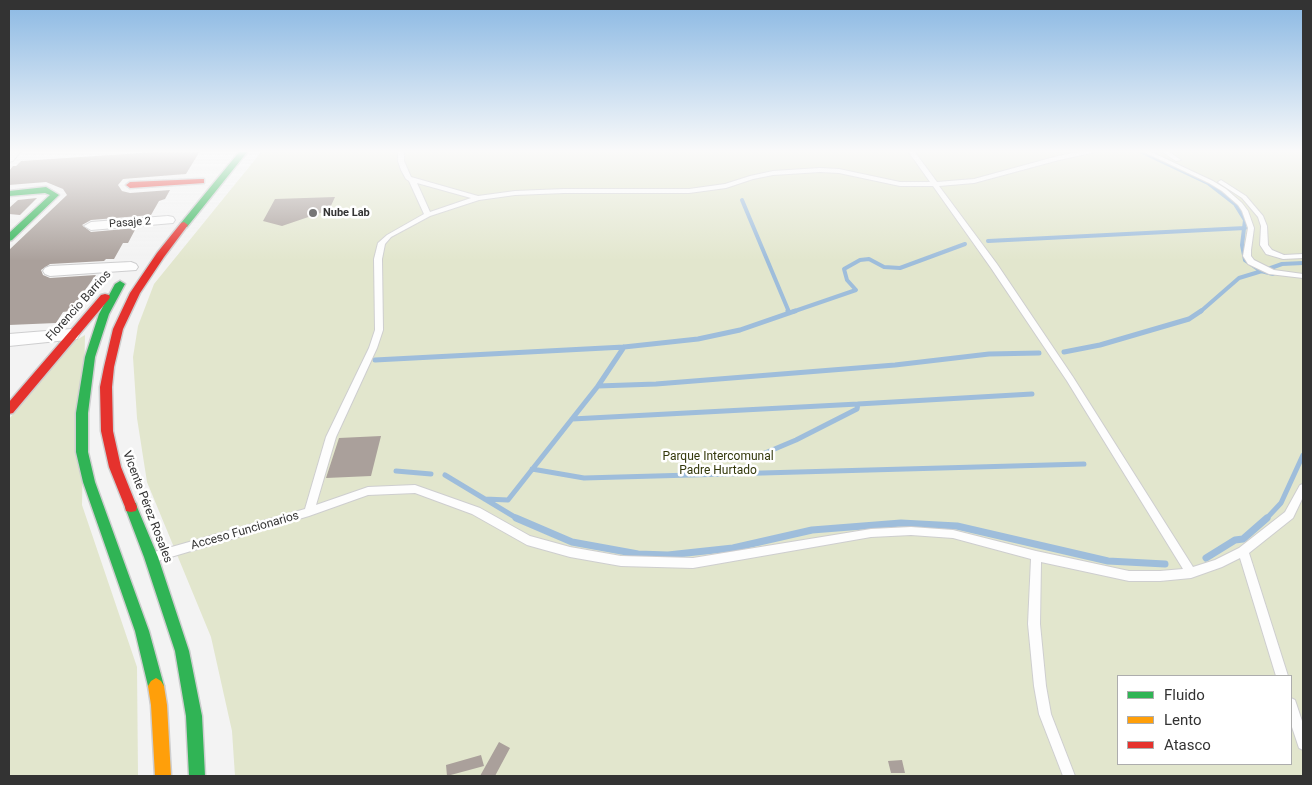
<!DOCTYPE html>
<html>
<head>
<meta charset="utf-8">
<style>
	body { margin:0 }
	#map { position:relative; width:1312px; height:785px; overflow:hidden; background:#f3f3f3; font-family:Roboto,sans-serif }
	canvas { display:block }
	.frame { position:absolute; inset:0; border:10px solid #333; pointer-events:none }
	.legend { position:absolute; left:1117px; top:675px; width:175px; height:90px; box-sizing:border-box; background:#fff; border:1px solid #adadad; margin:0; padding:6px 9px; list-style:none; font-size:15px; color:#333 }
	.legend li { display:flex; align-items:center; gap:10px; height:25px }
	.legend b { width:25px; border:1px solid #adadad }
</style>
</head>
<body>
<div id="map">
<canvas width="1312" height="785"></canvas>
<div class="frame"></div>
<ul class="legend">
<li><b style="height:6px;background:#30b455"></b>Fluido</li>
<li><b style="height:6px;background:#ff9f0a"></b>Lento</li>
<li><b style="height:6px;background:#e5322d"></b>Atasco</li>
</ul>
</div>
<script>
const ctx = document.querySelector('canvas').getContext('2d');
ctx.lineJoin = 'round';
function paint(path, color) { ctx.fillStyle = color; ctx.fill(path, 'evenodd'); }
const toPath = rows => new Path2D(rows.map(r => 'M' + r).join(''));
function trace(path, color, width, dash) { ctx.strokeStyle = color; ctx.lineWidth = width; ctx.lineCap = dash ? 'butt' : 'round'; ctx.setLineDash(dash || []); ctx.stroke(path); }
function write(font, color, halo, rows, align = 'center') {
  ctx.font = font + ' Roboto,sans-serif'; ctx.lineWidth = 5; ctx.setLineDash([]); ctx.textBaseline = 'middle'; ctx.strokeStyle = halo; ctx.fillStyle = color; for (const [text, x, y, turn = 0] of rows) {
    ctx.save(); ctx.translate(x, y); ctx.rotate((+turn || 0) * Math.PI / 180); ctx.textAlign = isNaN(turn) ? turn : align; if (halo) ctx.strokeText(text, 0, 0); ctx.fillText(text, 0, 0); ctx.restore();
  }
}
paint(toPath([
	[262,151,1303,151,1303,776,235,776,232,731,211,637,147,482,137,418,133,357,138,326,154,284],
	[1118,676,1291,676,1291,764,1118,764],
	[85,335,82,505,137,667,138,776,9,776,9,419,73,342]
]), '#e2e6cd');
trace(toPath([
	[1140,151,1208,183,1235,204,1245,220,1242,245,1245,260,1261,271,1273,274],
	[742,200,789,312],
	[988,241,1245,228],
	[1268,269,1282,264,1303,263],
	[792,312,856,290,847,280,844,269,860,260,869,259,884,267,900,268,965,244],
	[1200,312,1239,278,1262,271]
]), '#9ebddb', 4);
trace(toPath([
	[788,311,789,313],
	[1064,352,1100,345,1189,319,1201,311],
	[375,360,624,347,698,339,740,330,795,311],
	[598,386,656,384,895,365,989,354,1039,353],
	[572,419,858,404],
	[758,456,796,440,857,409,858,404,1032,394],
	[532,469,584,478,1084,464],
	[396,471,431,474],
	[445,475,518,519],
	[485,499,508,500,598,386,624,347],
	[1266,519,1281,503,1303,455]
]), '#9ebddb', 5);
trace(toPath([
	[516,518,572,542,638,554,668,555,733,548,812,530,901,523,957,526,1108,561,1165,564],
	[1206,558,1235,540,1243,539,1267,518]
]), '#9ebddb', 7);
paint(toPath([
	[171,151,200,151,186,174,123,179,118,185,122,191,130,193,170,190,165,199,159,201,151,215,91,220,82,225,91,232,136,228,128,243,123,243,114,259,106,259,104,261,50,264,41,270,43,275,50,278,96,275,70,311,63,312,56,323,9,325,9,250,67,195,63,189,46,182,9,185,9,171,13,166,16,166,21,161],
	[335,197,329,210,282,226,263,221,275,199],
	[37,198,20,215,9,214,9,208,18,200],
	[381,436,371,476,326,478,339,438],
	[499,742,510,748,495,776,480,776],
	[481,755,484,766,447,776,446,765],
	[902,760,905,773,891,773,888,761]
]), '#aaa09b');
const lane = toPath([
	[398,151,404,151,404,161,411,177,478,196,515,191,564,189,689,189,725,184,750,176,773,171,820,168,839,169,900,182,930,182,908,151,914,151,937,182,974,179,1058,156,1086,151,1097,151,1096,152,1059,160,974,183,939,186,997,264,1073,377,1193,567,1215,560,1239,548,1285,512,1300,485,1303,484,1303,497,1293,518,1249,553,1288,676,1276,676,1240,558,1222,567,1191,578,1160,581,1129,581,1041,562,1040,624,1046,686,1051,714,1075,776,1063,776,1039,714,1034,686,1028,624,1031,559,953,538,911,535,871,537,693,568,621,566,570,557,527,545,472,514,415,493,368,495,309,516,154,562,150,560,149,557,150,554,154,552,305,509,326,437,369,348,375,330,374,259,378,243,387,235,424,214,409,181,406,179,401,170,398,161,398,151],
	[820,172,839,173,900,186,933,186,991,268,1067,381,1183,569,1160,571,1129,571,1036,551,953,530,911,527,871,529,693,558,621,556,570,547,530,536,480,508,415,485,368,487,316,505,336,437,377,348,383,330,382,259,385,244,391,237,430,216,479,200,515,195,564,193,689,193,726,188,753,179,773,175,820,172],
	[417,183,471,198,430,212,417,183],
	[1142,151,1149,151,1213,181,1226,189,1242,203,1248,211,1254,228,1251,250,1251,256,1254,260,1274,270,1303,274,1303,278,1269,274,1248,264,1243,256,1248,228,1242,211,1238,205,1222,191,1209,183,1142,151],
	[1161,151,1168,151,1181,160,1176,161,1161,151],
	[1221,180,1246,196,1263,216,1267,226,1268,245,1272,250,1284,255,1303,254,1303,258,1283,259,1266,254,1260,245,1261,226,1258,217,1242,198,1219,183,1218,182,1221,180],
	[1291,698,1295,700,1303,724,1303,750,1299,748,1291,724,1291,698]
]);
const street = toPath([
	[9,151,21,151,13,161,9,162,9,151],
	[168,216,173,217,175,220,173,223,91,230,84,226,91,222,168,216],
	[131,262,136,264,138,267,136,270,50,276,45,274,43,271,45,268,50,266,131,262],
	[71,329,77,331,79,335,77,339,9,346,9,334,71,329]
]);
const fast = toPath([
	[240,151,248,151,187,227,181,227,181,223,240,151],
	[46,187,59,195,12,240,9,241,9,233,50,195,45,193,9,196,9,191,46,187],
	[120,281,125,284,109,314,95,357,88,413,88,452,95,482,149,631,164,686,161,691,156,694,151,691,148,686,135,631,83,482,76,452,76,413,85,357,99,314,115,284,120,281],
	[131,502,136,503,137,507,158,557,189,651,202,716,205,776,189,776,186,716,175,651,144,557,125,507,126,503,131,502]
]);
const slow = toPath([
	[156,678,161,681,164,686,167,705,171,776,155,776,151,705,148,686,151,681,156,678]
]);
const jam = toPath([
	[201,179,204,179,204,183,130,188,126,185,130,182,201,179],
	[184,222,188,225,164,257,140,293,123,329,114,367,112,387,113,431,121,467,137,507,136,511,131,512,126,511,125,507,109,467,101,431,100,387,104,367,113,329,130,293,157,253,181,223,184,222],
	[105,294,109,295,110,297,109,299,13,413,9,414,9,402,101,295,105,294]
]);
trace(lane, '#cececf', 2);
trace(street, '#cececf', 2);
trace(fast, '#cececf', 3);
trace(slow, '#cececf', 3);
trace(jam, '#cececf', 3);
paint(lane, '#fdfdfd');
paint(street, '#fdfdfd');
paint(fast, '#30b455');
paint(slow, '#ff9f0a');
paint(jam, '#e5322d');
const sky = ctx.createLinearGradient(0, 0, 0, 261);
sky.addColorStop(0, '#8ab8e3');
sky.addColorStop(0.58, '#fafafa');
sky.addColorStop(1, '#fafafa00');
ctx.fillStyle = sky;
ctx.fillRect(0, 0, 1312, 261);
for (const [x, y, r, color] of [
	[313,213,5,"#767676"]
]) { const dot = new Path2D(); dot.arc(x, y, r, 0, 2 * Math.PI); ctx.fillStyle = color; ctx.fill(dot); trace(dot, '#fff', 2); }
write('bold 11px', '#333', '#fff', [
	["Nube Lab",323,213]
], 'left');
write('11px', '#333', '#fff', [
	["Pasaje 2",130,223,-4]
]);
write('12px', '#333', '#fff', [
	["Florencio Barrios",79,306,-48],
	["Vicente Pérez Rosales",147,507,69],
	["Acceso Funcionarios",245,531,-16]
]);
write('12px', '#33380a', '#fff', [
	["Parque Intercomunal",718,457],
	["Padre Hurtado",718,471]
]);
</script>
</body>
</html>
